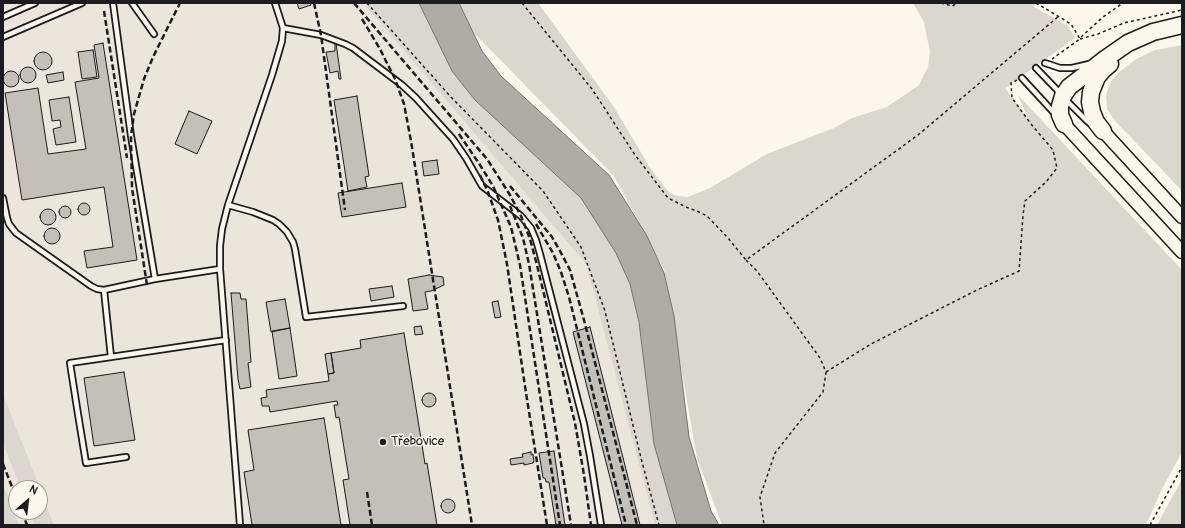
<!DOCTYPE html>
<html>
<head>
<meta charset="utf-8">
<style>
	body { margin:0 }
	#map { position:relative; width:1185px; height:528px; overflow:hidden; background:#fbf7ec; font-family:Pangolin,sans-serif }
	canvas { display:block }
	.frame { position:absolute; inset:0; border:4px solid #1c1c1c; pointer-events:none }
	.north { position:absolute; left:8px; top:480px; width:40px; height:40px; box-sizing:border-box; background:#fbf7ec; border:1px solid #a29f99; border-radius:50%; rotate:28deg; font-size:11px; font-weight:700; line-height:16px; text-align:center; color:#1c1c1c }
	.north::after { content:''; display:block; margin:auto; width:14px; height:18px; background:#1c1c1c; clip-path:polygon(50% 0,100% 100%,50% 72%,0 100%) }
</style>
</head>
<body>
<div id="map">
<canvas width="1185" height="528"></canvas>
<div class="frame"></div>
<div class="north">N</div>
</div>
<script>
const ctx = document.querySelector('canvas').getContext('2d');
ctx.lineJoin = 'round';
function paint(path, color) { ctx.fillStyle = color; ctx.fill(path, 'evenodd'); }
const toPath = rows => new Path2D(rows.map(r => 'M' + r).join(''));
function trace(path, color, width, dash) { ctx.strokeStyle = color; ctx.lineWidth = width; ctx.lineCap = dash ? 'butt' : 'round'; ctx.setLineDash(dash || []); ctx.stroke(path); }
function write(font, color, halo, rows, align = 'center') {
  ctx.font = font + ' Pangolin,sans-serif'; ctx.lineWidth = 3; ctx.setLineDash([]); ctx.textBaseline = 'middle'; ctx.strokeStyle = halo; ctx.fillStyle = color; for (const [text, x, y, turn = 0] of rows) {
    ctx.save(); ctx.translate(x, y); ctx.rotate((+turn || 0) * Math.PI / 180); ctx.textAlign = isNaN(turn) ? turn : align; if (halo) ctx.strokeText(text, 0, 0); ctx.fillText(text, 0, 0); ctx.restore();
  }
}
paint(toPath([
	[3,3,363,3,586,264,655,525,54,525,3,394],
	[3,443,20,488,16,488,16,512,29,512,34,525,19,525,3,484]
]), '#eae6dc');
paint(toPath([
	[363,3,419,3,452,71,475,100,581,198,616,253,630,284,639,322,654,444,677,525,655,525,586,264],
	[452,3,538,3,614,107,649,166,663,185,669,192,677,196,688,197,710,188,767,154,834,128,852,118,887,107,919,85,928,67,930,52,924,22,913,3,1034,3,1034,7,1068,26,1075,38,1005,88,1028,119,1018,95,1182,270,1182,452,1162,489,1146,525,722,525,697,458,664,269,614,176,473,32,457,13],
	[1182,45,1182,191,1167,175,1115,121,1107,109,1106,95,1110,83,1118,73,1136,59,1155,50],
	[3,394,40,488,20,488,3,443],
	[1182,479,1182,525,1157,525],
	[3,484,19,525,3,525],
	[40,489,54,525,34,525,29,512,40,512]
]), '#dad7ce');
const water = toPath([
	[419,3,459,3,482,51,501,76,609,175,647,236,664,273,674,316,689,437,711,511,719,525,677,525,654,444,639,322,630,284,616,253,581,198,475,100,452,71,419,3]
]);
paint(water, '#afaca5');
trace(water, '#74726e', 1);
const building = toPath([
	[297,3,310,3,311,5,299,9,297,3],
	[103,43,137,260,87,268,84,251,113,247,104,187,22,200,5,93,38,88,48,154,86,149,75,82,99,78,94,45,103,43],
	[336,43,341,79,339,79,338,71,330,73,326,52,335,51,335,44,336,43],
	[93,50,97,77,82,79,78,52,93,50],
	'34 61a9 9 0 1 1 18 0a9 9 0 1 1-18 0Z',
	'20 75a8 8 0 1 1 16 0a8 8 0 1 1-16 0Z',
	'3 79a8 8 0 1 1 16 0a8 8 0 1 1-16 0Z',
	[63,72,64,80,48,83,46,75,63,72],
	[357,96,369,176,365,177,367,187,348,191,334,100,357,96],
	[69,97,76,142,56,145,53,129,61,127,60,120,52,121,49,100,69,97],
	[189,111,212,121,197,154,175,144,189,111],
	[437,160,439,174,424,176,422,162,437,160],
	[402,183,406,207,342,217,338,193,402,183],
	'78 209a6 6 0 1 1 12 0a6 6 0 1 1-12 0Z',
	'59 212a6 6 0 1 1 12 0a6 6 0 1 1-12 0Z',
	'40 217a8 8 0 1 1 16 0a8 8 0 1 1-16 0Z',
	'44 236a8 8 0 1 1 16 0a8 8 0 1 1-16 0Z',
	[429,275,443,277,444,285,431,291,425,292,428,309,413,311,408,279,429,275],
	[392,286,394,297,371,301,369,289,392,286],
	[231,293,240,293,241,299,246,299,251,362,248,363,251,387,240,389,238,379,231,293],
	[285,299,290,328,271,332,266,302,285,299],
	[498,301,501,317,495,318,492,302,498,301],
	[421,326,423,334,415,335,414,327,421,326],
	[590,327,640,525,622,525,573,332,590,327],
	[290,328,297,376,279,379,272,331,290,328],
	[404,333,425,464,427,463,437,525,350,525,343,480,349,479,339,417,336,418,334,405,338,405,337,401,270,412,269,406,262,406,261,398,267,397,266,390,329,381,328,374,334,373,331,353,361,348,360,340,404,333],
	[331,353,334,373,328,374,325,354,331,353],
	[124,372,135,440,94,446,84,378,124,372],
	'422 400a7 7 0 1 1 14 0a7 7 0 1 1-14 0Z',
	[324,418,341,525,252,525,244,472,254,470,248,430,324,418],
	[554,451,565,525,556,525,549,482,546,482,545,478,543,478,539,453,554,451],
	[531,452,531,455,533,454,534,462,533,462,533,463,524,465,524,463,511,465,510,459,523,457,522,454,531,452],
	'441 506a7 7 0 1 1 14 0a7 7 0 1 1-14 0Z'
]);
paint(building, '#c3c0b8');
trace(building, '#1c1c1c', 1);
const service = toPath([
	[113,3,131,136,155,279],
	[132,3,154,34],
	[3,17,35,3],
	[283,28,321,35,345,44,353,48,402,85,416,98,453,139,466,158,482,186,521,216,531,228,536,240,540,254,584,424,590,456,601,525],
	[3,37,82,3],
	[1045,63,1060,68,1072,68,1089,64],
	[1036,68,1061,94],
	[1022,78,1056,115],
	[1066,100,1087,121,1091,124],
	[3,198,7,218,9,224,16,233,91,286,97,289,104,290,111,357,226,340],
	[228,205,253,212,273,220,279,224,287,232,293,242,295,249,306,317,403,306],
	[104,290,155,279,220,269],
	[111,357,70,363,77,408,86,463,126,457],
	[240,525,220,269,220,246,222,229,228,205,272,75,282,41,283,28,275,3]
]);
const secondary = toPath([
	[1064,124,1182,252],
	[1103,131,1182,217]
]);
const motorway = toPath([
	[1064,124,1060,115,1060,106,1063,96,1069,87,1105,59,1128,43,1153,32,1182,25],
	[1103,131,1096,122,1092,112,1090,102,1091,92,1097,77,1103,70,1110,64]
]);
trace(service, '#1c1c1c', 8);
trace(secondary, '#1c1c1c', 15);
trace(motorway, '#1c1c1c', 19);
trace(toPath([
	[367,3,450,96,543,191,581,247,605,311,641,458,659,525],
	[522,3,592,89,635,155,668,198,686,207,699,212,707,216,728,238,746,260,918,135,1059,16],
	[941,3,952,6,958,3],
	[1036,3,1071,24,1080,39,1052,59],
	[1081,37,1103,17,1123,3],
	[1080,39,1098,34,1124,23,1182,10],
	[746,260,757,271,820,358,826,372,823,392,775,453,760,497,764,525],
	[826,372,871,344,977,290,1019,271,1021,244,1023,215,1025,201,1046,182,1057,168,1053,150,1031,124,1012,98,1011,83,1017,80],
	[1150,525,1182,467]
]), '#1c1c1c', 1.5, [3, 3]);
trace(service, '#fbf7ec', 4.5);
trace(secondary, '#fbf7ec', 12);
trace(motorway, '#fbf7ec', 16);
trace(toPath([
	[314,3,321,35,345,210],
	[354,3,487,159,510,195,521,216,530,239,536,261,575,423,584,475,591,525],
	[104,11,127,158],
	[362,19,380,49,395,79,404,104,411,141,472,525],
	[459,134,480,165,493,186,511,227,520,265,560,525],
	[480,175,488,192,498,220,507,264,526,393,547,525],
	[510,186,552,237,560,251,570,270,584,320,637,525],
	[510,206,523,238,529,264,571,525],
	[536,224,553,253,561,272,569,297,626,525],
	[147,285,132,188,131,136,134,114,144,79,153,57,180,3],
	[3,464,16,497],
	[367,492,372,525],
	[22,512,27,525]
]), '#1c1c1c', 2.5, [6, 3]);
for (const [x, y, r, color] of [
	[383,442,4,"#1c1c1c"]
]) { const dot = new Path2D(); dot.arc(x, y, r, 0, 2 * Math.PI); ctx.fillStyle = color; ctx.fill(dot); trace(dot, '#fbf7ec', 1.5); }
write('13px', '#1c1c1c', '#fbf7ec', [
	["Třebovice",391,442]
], 'left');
</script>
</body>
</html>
